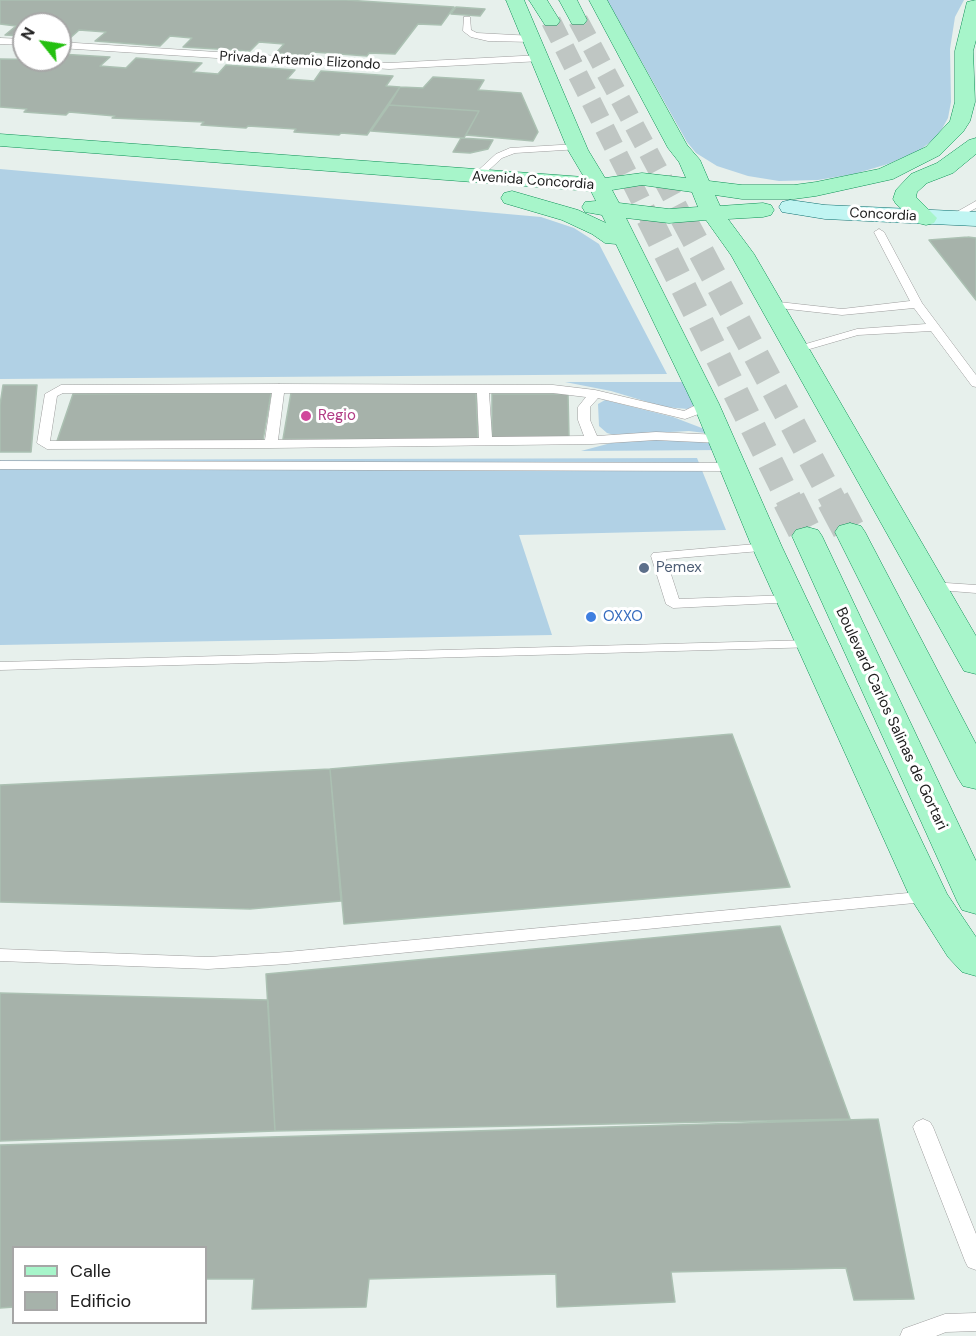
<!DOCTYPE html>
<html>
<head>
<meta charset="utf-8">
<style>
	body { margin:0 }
	#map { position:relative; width:976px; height:1336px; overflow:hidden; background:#e7f0ec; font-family:"DM Sans",sans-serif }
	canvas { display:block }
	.legend { position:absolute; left:12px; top:1246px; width:195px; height:78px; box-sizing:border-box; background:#fff; border:2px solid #a6a6a6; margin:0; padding:8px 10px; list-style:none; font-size:18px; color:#202020 }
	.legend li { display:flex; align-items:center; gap:12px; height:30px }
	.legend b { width:30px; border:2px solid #a6a6a6 }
	.north { position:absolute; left:12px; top:12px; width:60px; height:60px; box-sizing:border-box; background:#fff; border:2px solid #a6a6a6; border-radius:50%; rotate:300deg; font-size:16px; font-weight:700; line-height:24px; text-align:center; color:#202020 }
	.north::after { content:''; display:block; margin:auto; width:21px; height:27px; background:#24c010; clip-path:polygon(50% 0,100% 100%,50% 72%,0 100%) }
</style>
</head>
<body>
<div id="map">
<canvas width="976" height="1336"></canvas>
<ul class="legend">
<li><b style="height:8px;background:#a7f5ca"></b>Calle</li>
<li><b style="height:16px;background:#a6b2aa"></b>Edificio</li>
</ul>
<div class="north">N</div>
</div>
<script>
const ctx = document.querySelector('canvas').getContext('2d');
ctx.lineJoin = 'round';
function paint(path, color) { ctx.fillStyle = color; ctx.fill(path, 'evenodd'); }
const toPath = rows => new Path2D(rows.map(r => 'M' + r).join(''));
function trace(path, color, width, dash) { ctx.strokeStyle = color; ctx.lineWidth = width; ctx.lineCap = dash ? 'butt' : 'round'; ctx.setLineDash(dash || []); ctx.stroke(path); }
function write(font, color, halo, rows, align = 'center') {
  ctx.font = font + ' "DM Sans",sans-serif'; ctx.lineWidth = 6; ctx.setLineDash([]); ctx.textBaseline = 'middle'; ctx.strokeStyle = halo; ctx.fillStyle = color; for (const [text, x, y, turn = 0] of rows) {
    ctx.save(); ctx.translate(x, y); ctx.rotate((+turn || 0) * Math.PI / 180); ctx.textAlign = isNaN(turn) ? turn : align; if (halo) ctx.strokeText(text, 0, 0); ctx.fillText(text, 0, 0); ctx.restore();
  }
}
paint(toPath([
	[607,0,964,0,955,17,950,49,951,102,948,118,938,136,920,150,888,164,854,174,818,180,779,181,748,176,717,166,696,153,687,142],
	[0,169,541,217,574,228,599,244,667,374,0,379],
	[565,382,694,382,694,405,688,409,664,407,611,391],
	[605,400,673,417,707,430,705,433,689,431,614,435,607,433,599,426,598,404],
	[652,438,695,439,721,446,723,450,581,451,611,443],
	[697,458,726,530,519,535,552,635,0,645,0,460]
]), '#b1d1e5');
const building = toPath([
	[0,0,346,0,454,7,441,25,418,24,395,54,369,53,367,56,313,52,310,56,276,53,284,44,259,42,250,51,183,47,192,38,170,36,160,46,95,41,106,32,79,30,69,39,60,38,60,24,24,24,24,36,5,35,16,26,0,24,0,0],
	[456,7,485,9,480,16,451,14,456,7],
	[60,54,110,57,100,66,126,68,136,58,202,63,193,72,218,74,226,65,295,70,287,79,314,81,321,71,393,76,386,86,400,87,367,135,341,133,339,135,294,132,296,129,248,126,246,128,201,125,204,122,112,118,115,116,69,112,66,115,24,112,27,109,0,107,0,59,60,60,60,54],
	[433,77,484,80,478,90,521,93,538,132,533,141,466,135,479,111,389,105,400,87,423,88,433,77],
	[389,105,479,111,464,138,371,131,389,105],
	[461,138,493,140,488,149,470,153,453,152,461,138],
	[968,237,976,238,976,300,929,240,968,237],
	[3,385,37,385,31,452,0,452,0,405,3,385],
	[271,393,263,441,57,441,73,394,271,393],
	[291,393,476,393,478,440,283,439,291,393],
	[492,394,568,394,569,437,492,439,492,394],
	[732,734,790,887,344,924,330,769,732,734],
	[330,769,341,901,250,909,0,902,0,785,330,769],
	[780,926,850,1119,275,1131,266,974,780,926],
	[0,993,268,1000,275,1131,0,1141,0,993],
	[878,1119,914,1299,854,1300,846,1268,671,1272,675,1302,557,1307,556,1274,369,1279,366,1307,252,1309,254,1279,206,1279,206,1248,14,1248,14,1307,0,1308,0,1145,878,1119]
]);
paint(building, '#a6b2aa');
trace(building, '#abc0b2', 1.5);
trace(toPath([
	[578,20,684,219],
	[551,21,650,219]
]), '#bfc6c3', 20, [20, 10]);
trace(toPath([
	[649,218,790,502],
	[683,218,834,502]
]), '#bfc6c3', 26, [26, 13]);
trace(toPath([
	[789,500,807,536],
	[833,500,850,532]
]), '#bfc6c3', 33, [33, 16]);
const lane = toPath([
	[464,17,470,17,471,30,477,33,533,36,537,39,533,42,488,41,471,37,463,31,464,17],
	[0,38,24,39,24,45,0,44,0,38],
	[60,42,389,63,541,55,545,58,541,61,389,69,60,48,60,42],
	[577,144,580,145,580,149,515,153,502,158,479,179,471,177,496,154,510,148,577,144],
	[976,201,976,208,955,220,946,218,976,201],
	[879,229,884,232,922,303,976,375,976,387,972,386,931,331,858,335,796,353,790,350,792,348,857,329,926,324,914,308,842,315,770,307,764,304,770,301,842,309,910,301,874,232,879,229],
	[279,384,553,385,595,390,684,411,706,400,712,404,710,407,704,412,685,419,598,398,590,407,590,420,597,436,656,432,720,435,726,439,720,443,656,440,592,444,271,448,47,449,37,443,45,394,61,385,279,384],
	[63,393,272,393,265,440,50,441,57,396,63,393],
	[284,393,477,393,479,438,278,440,284,393],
	[489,393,553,393,586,397,578,407,578,420,584,436,492,437,489,393],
	[0,461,732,463,738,467,732,471,0,469,0,461],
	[767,543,774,547,772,550,666,559,679,599,791,595,796,596,798,599,796,602,673,608,666,604,651,556,653,553,767,543],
	[931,582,976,585,976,593,926,589,924,586,926,583,931,582],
	[812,640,817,641,819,644,817,647,0,670,0,662,812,640],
	[929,891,935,893,938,897,935,901,287,964,208,969,0,961,0,949,208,957,287,952,929,891],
	[923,1119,930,1122,933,1127,976,1234,976,1270,968,1267,965,1261,913,1127,916,1122,923,1119],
	[976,1313,976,1331,946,1332,936,1336,900,1336,903,1329,945,1314,976,1313]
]);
const secondary = toPath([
	[790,200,825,205,976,212,976,226,825,219,782,212,779,207,782,202,790,200]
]);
const primary = toPath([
	[506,0,524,0,588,150,605,178,642,173,686,178,679,162,668,148,589,0,607,0,687,145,700,160,709,181,742,185,794,185,816,182,879,169,926,147,950,121,955,102,955,51,967,2,976,0,976,40,973,51,975,102,970,121,963,132,940,155,893,179,816,196,794,199,742,199,715,195,720,206,763,203,771,205,774,210,771,215,763,217,728,219,754,254,976,636,976,674,964,671,960,664,731,255,706,220,669,223,626,218,719,404,782,547,947,894,976,937,976,976,962,972,948,957,910,897,752,547,693,404,616,244,605,243,592,234,562,220,504,203,501,198,504,193,512,191,578,210,606,223,602,215,585,212,582,207,585,202,596,201,591,191,0,146,0,134,584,177,568,150,506,0],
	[642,185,692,192,698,207,669,209,619,203,612,190,642,185],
	[529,0,547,0,560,21,557,25,545,25,529,0],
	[559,0,577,0,587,20,584,24,572,24,559,0],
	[976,138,976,154,953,173,927,183,917,192,916,197,937,218,934,223,926,225,918,223,896,204,893,199,896,190,911,174,937,163,969,140,976,138],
	[850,523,861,526,865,532,976,744,976,789,963,786,958,778,835,532,839,526,850,523],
	[807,527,818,530,822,536,976,861,976,914,962,910,957,901,792,536,796,530,807,527]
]);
trace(lane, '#9d9d9d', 1);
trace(secondary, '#0e7070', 1);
trace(primary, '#0c9055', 1);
paint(lane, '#fff');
paint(secondary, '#c0f5f2');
paint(primary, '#a7f5ca');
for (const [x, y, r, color] of [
	[306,416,6,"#d1479c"],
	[644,568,6,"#5c6f8a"],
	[591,617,6,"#3f7fe0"]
]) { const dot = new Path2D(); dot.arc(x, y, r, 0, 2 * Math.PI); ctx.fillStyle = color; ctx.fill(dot); trace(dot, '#fff', 2); }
write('14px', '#202020', '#fff', [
	["Privada Artemio Elizondo",300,61,3],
	["Avenida Concordia",533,181,4],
	["Concordia",883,215,3]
]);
write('15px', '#b23c85', '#fff', [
	["Regio",318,416]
], 'left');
write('15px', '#4e5e75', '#fff', [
	["Pemex",656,568]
], 'left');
write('15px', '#366cbe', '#fff', [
	["OXXO",603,617]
], 'left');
write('15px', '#202020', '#fff', [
	["Boulevard Carlos Salinas de Gortari",891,719,65]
]);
</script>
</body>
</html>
